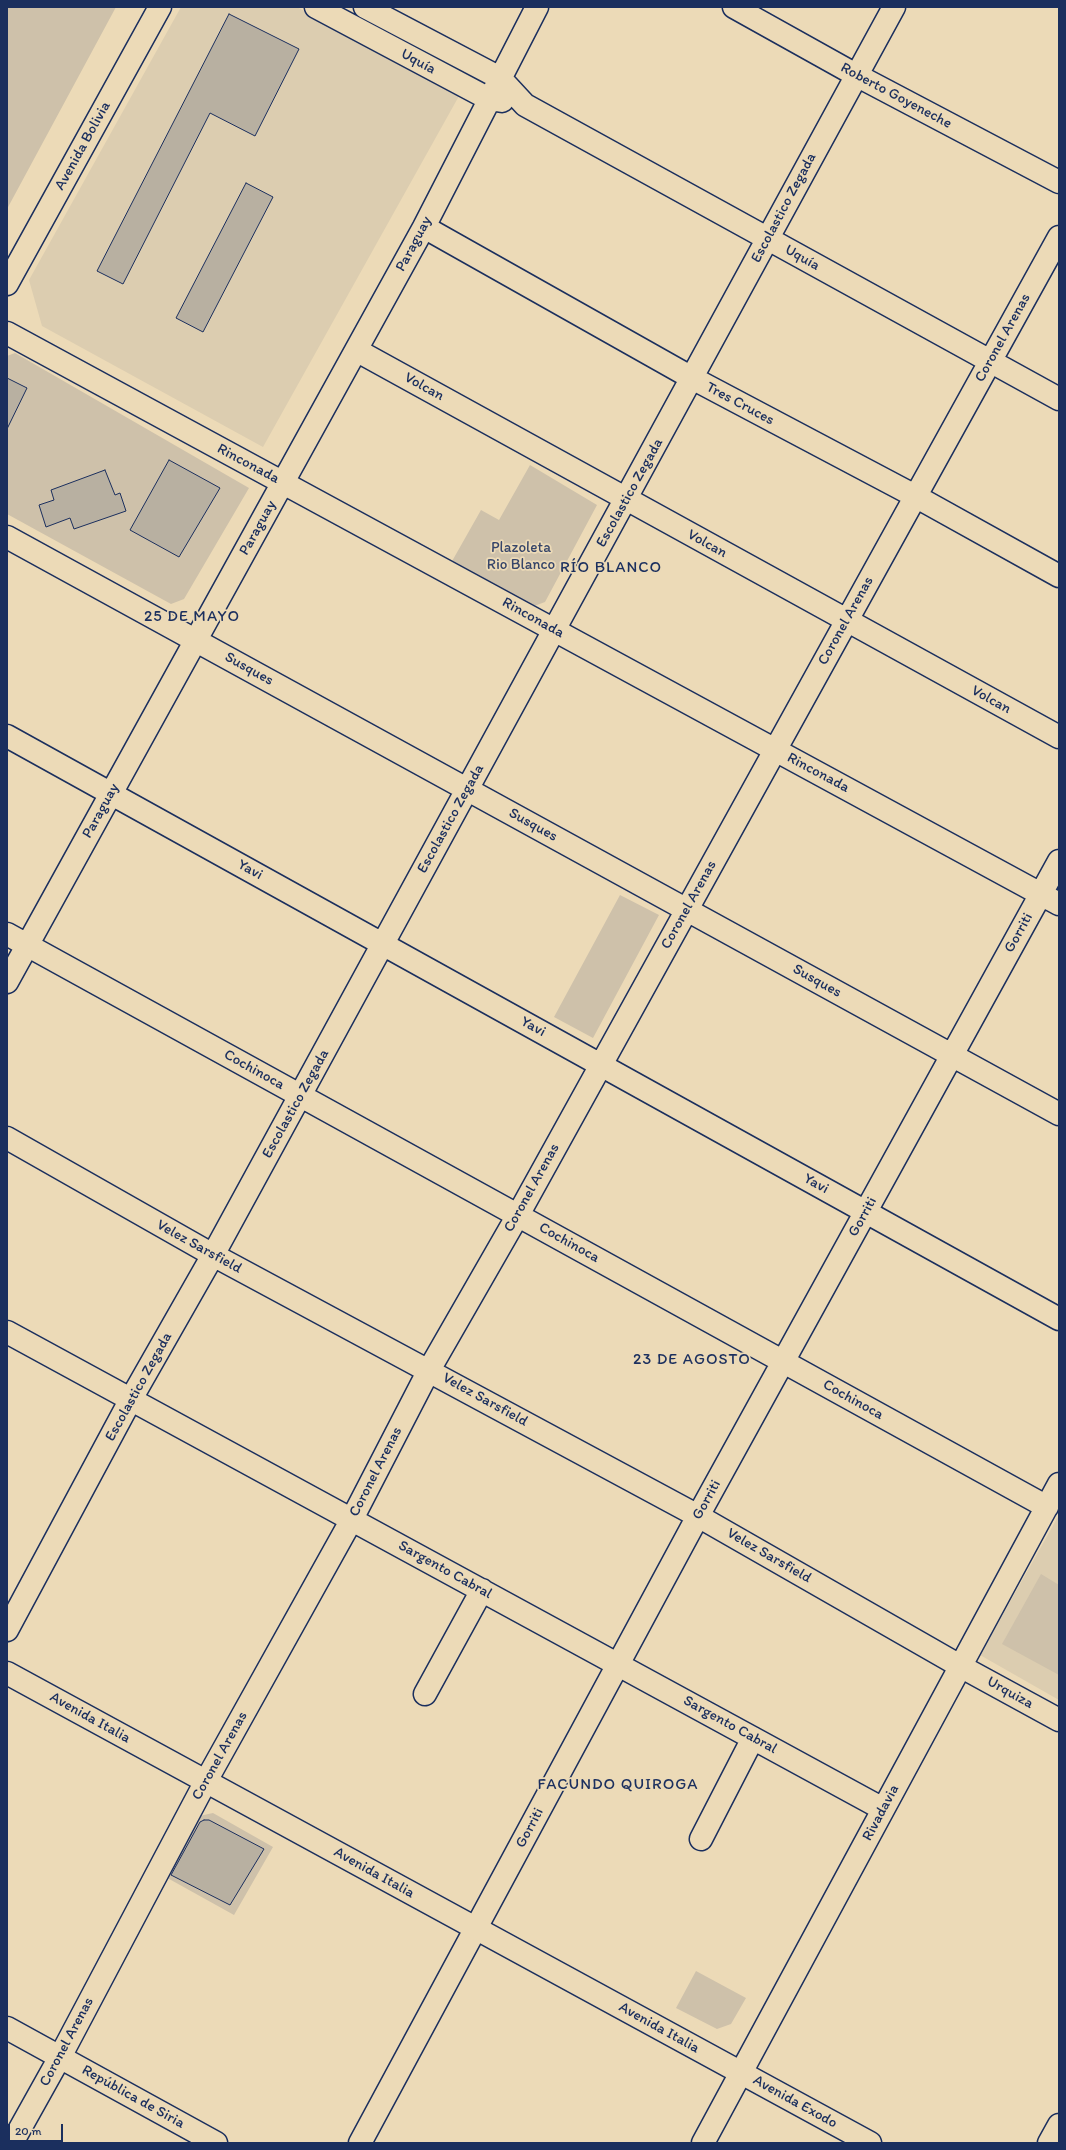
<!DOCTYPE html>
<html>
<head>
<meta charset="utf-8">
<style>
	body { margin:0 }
	#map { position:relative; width:1066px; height:2150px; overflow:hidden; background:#ecdab7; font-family:Itim,sans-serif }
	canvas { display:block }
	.frame { position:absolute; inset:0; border:8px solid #1b2f5e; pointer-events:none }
	.scale { position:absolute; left:8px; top:2124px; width:55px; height:18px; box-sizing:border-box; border:2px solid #1b2f5e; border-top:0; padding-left:5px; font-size:12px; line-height:14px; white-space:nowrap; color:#1b2f5e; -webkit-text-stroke:3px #ecdab7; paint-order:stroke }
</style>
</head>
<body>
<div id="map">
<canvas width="1066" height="2150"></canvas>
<div class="frame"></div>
<div class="scale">20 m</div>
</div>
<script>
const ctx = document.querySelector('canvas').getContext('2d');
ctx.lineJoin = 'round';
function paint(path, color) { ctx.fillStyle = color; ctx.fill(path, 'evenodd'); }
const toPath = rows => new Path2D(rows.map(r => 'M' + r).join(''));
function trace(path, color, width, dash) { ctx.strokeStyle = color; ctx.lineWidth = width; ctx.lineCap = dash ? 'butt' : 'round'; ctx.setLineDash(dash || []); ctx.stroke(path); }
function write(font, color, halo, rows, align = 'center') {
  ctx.font = font + ' Itim,sans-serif'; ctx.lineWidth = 3.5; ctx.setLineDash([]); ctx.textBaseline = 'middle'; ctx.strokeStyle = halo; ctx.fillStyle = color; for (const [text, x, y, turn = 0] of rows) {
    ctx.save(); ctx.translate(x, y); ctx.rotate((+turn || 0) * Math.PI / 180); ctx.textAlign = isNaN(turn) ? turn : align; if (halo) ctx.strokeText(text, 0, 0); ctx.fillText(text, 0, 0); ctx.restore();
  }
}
paint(toPath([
	[181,7,297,7,459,96,263,447,42,326,29,280],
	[1059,1515,1059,1700,980,1655]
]), '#dccdb0');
paint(toPath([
	[7,7,116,7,7,209],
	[15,353,249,488,184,599,171,604,7,514,7,356],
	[530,465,597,505,545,602,526,609,451,563,481,510,499,520],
	[620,895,659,915,593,1038,554,1017],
	[1041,1574,1059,1585,1059,1675,1002,1644],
	[213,1813,273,1847,234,1915,162,1875,195,1817],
	[696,1971,746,1998,731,2024,717,2029,676,2008]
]), '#cec1aa');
const building = toPath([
	[229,14,299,49,255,136,210,113,123,284,97,271,229,14],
	[246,183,273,197,203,332,176,318,246,183],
	[7,378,27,388,7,429,7,378],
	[169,460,220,488,179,557,130,530,169,460],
	[105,470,115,495,120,493,126,511,74,529,70,518,46,527,39,505,54,500,51,490,105,470],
	[204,1820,209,1820,264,1849,230,1905,171,1875,200,1822,204,1820]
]);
paint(building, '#b8b0a1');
trace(building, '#1b2f5e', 1);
const street = toPath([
	[316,7,489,99,502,101],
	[365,7,500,78,525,105,1059,399],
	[734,7,856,75,1059,182],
	[424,227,692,378,915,496,1059,576],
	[7,333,1059,904],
	[356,350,1059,737],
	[7,537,1059,1114],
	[7,736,1059,1319],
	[7,934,1047,1507],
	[7,982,424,227,537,7],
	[7,1138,213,1255,698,1516,960,1666,1059,1720],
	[7,1332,883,1809],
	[7,1630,131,1399,213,1255,894,7],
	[425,1694,482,1590],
	[701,1839,753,1738],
	[7,2028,216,2143],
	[12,2143,60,2057,206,1781,352,1519,429,1370,518,1215,1059,237],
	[360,2143,698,1516,1059,861],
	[703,2143,1059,1484],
	[1049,2143,1059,2125]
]);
const secondary = toPath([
	[7,284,160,7],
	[7,1673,870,2143]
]);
trace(street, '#1b2f5e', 25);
trace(secondary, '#1b2f5e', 25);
trace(street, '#ecdab7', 22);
trace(secondary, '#ecdab7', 22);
write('15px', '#1b2f5e', '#ecdab7', [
	["Uquía",418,62,28],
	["Roberto Goyeneche",896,96,28],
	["Avenida Bolivia",83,146,-61],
	["Escolastico Zegada",784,208,-62],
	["Paraguay",414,244,-62],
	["Uquía",802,258,29],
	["Coronel Arenas",1003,338,-61],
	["Volcan",424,387,29],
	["Tres Cruces",740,404,28],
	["Rinconada",248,464,28],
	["Escolastico Zegada",630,493,-61],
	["Paraguay",258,528,-61],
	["Volcan",707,544,29],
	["Rinconada",533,618,29],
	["Coronel Arenas",846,621,-61],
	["Susques",249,669,29],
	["Volcan",991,700,29],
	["Rinconada",818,773,28],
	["Paraguay",101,811,-61],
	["Escolastico Zegada",451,819,-61],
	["Susques",533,825,29],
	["Yavi",250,870,29],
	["Coronel Arenas",689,905,-61],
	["Gorriti",1019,933,-61],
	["Susques",817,981,29],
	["Yavi",533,1027,29],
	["Cochinoca",254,1070,29],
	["Escolastico Zegada",296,1104,-61],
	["Yavi",816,1184,29],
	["Coronel Arenas",532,1188,-61],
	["Gorriti",863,1217,-61],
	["Cochinoca",569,1243,29],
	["Velez Sarsfield",199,1247,29],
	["Escolastico Zegada",139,1387,-61],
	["Velez Sarsfield",485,1400,29],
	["Cochinoca",853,1400,29],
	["Coronel Arenas",376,1472,-63],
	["Gorriti",707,1500,-61],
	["Velez Sarsfield",769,1556,30],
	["Sargento Cabral",445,1570,29],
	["Urquiza",1010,1693,29],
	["Avenida Italia",90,1718,29],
	["Sargento Cabral",730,1725,29],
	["Coronel Arenas",220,1756,-61],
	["Rivadavia",881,1813,-62],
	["Gorriti",530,1828,-62],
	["Avenida Italia",374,1873,29],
	["Avenida Italia",659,2028,29],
	["Coronel Arenas",67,2042,-62],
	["República de Siria",133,2097,29],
	["Avenida Exodo",795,2102,29]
]);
write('15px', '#364569', '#ecdab7', [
	["Plazoleta",521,548],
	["Rio Blanco",521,565]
]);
ctx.letterSpacing = '1px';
write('16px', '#1b2f5e', '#ecdab7', [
	["RÍO BLANCO",611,568],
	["25 DE MAYO",192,617],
	["23 DE AGOSTO",692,1360],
	["FACUNDO QUIROGA",618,1785]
]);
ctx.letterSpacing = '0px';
</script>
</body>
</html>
